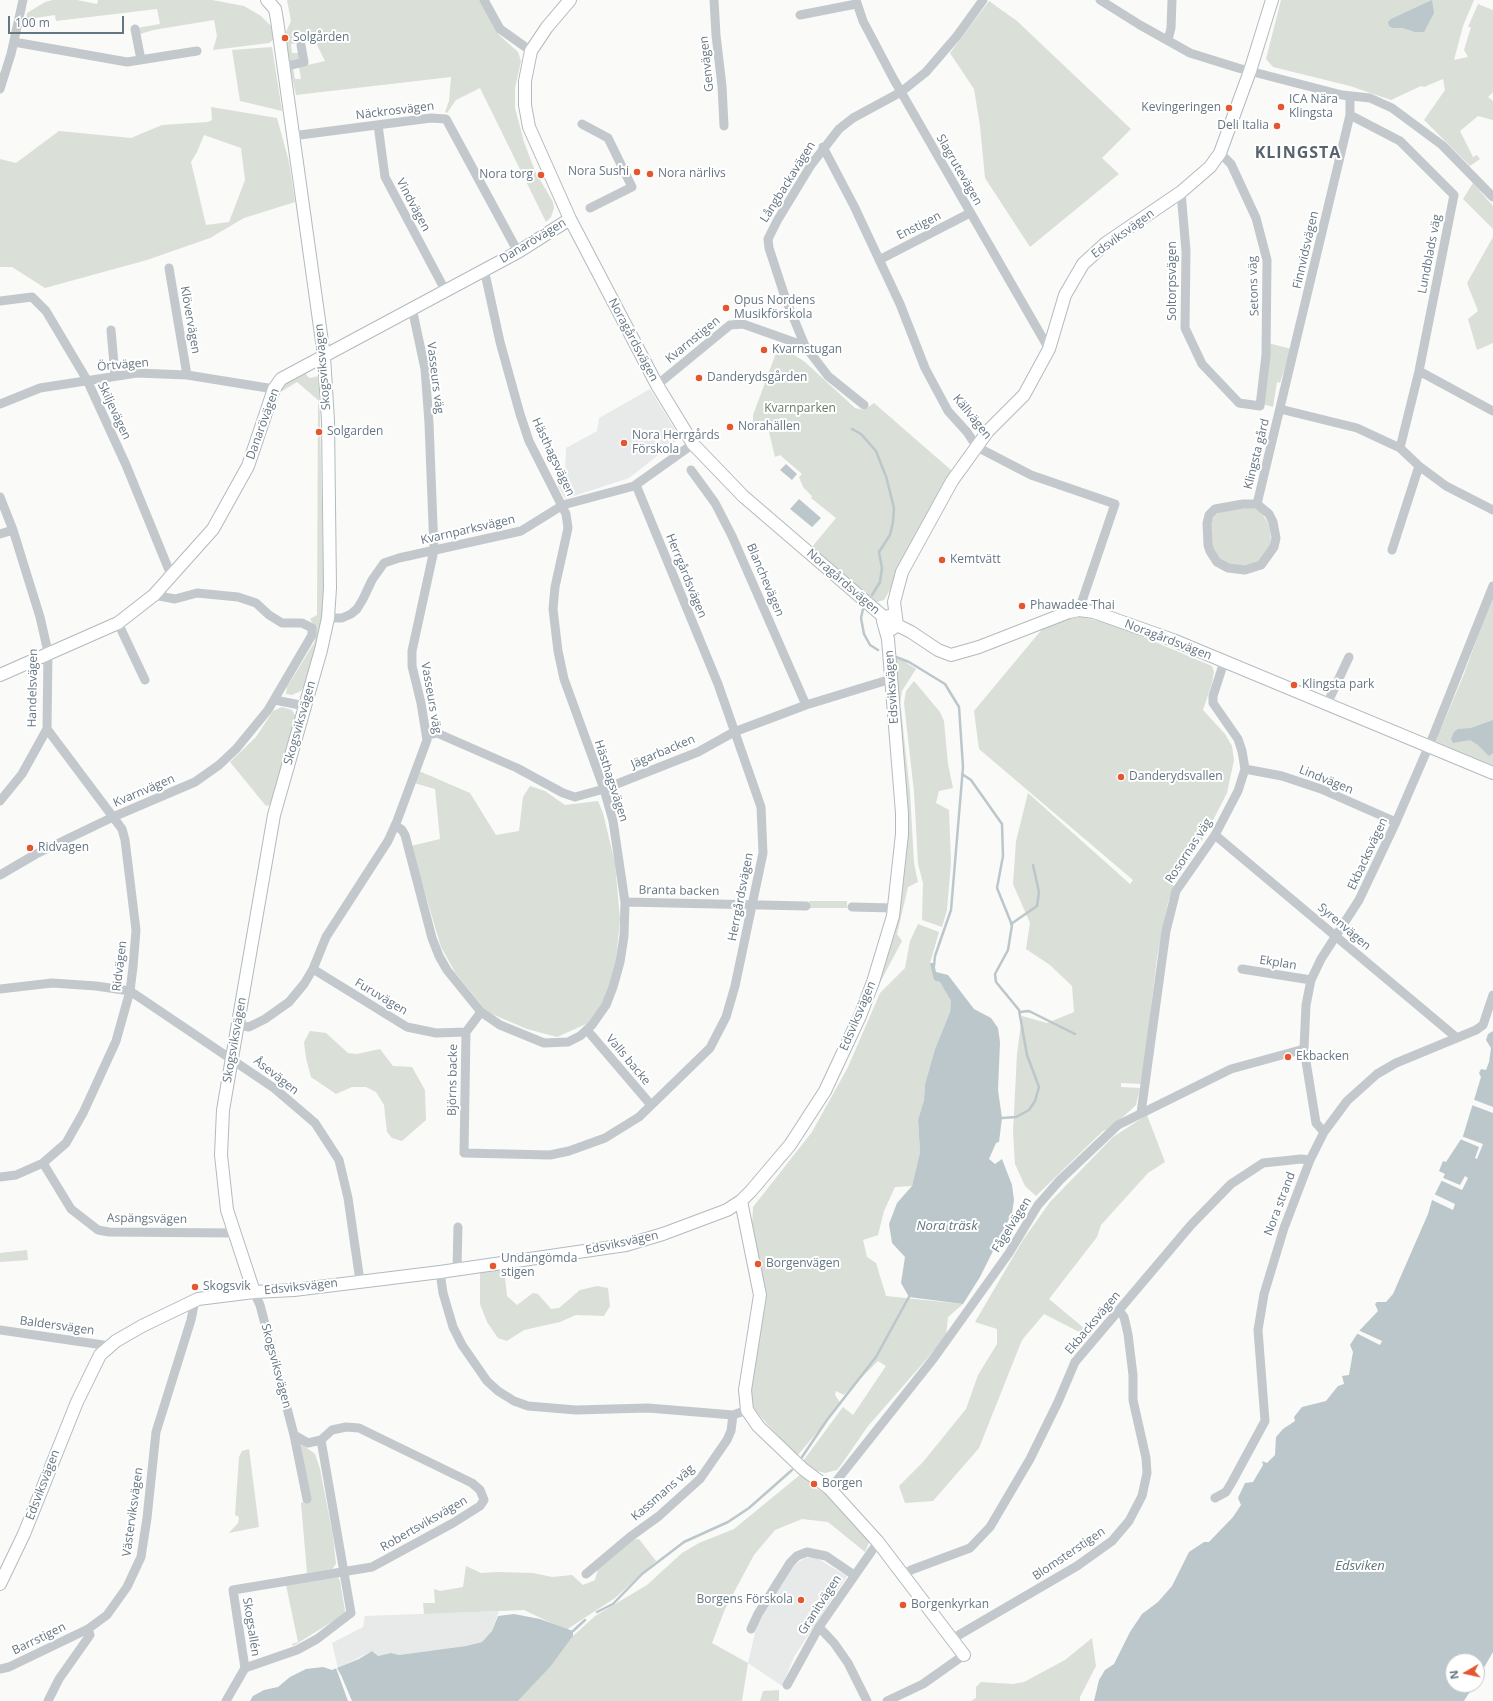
<!DOCTYPE html>
<html>
<head>
<meta charset="utf-8">
<style>
	body { margin:0 }
	#map { position:relative; width:1493px; height:1701px; overflow:hidden; background:#fafaf8; font-family:"Open Sans",sans-serif }
	canvas { display:block }
	.north { position:absolute; left:1445px; top:1653px; width:40px; height:40px; box-sizing:border-box; background:#fff; border:1px solid #c1c8cd; border-radius:50%; rotate:261deg; font-size:11px; font-weight:700; line-height:16px; text-align:center; color:#657683 }
	.north::after { content:''; display:block; margin:auto; width:14px; height:18px; background:#e4572e; clip-path:polygon(50% 0,100% 100%,50% 72%,0 100%) }
	.scale { position:absolute; left:8px; top:16px; width:116px; height:18px; box-sizing:border-box; border:2px solid #657683; border-top:0; padding-left:5px; font-size:12px; line-height:14px; white-space:nowrap; color:#657683; -webkit-text-stroke:3px #fff; paint-order:stroke }
</style>
</head>
<body>
<div id="map">
<canvas width="1493" height="1701"></canvas>
<div class="north">N</div>
<div class="scale">100 m</div>
</div>
<script>
const ctx = document.querySelector('canvas').getContext('2d');
ctx.lineJoin = 'round';
function paint(path, color) { ctx.fillStyle = color; ctx.fill(path, 'evenodd'); }
const toPath = rows => new Path2D(rows.map(r => 'M' + r).join(''));
function trace(path, color, width, dash) { ctx.strokeStyle = color; ctx.lineWidth = width; ctx.lineCap = dash ? 'butt' : 'round'; ctx.setLineDash(dash || []); ctx.stroke(path); }
function write(font, color, halo, rows, align = 'center') {
  ctx.font = font + ' "Open Sans",sans-serif'; ctx.lineWidth = 4; ctx.setLineDash([]); ctx.textBaseline = 'middle'; ctx.strokeStyle = halo; ctx.fillStyle = color; for (const [text, x, y, turn = 0] of rows) {
    ctx.save(); ctx.translate(x, y); ctx.rotate((+turn || 0) * Math.PI / 180); ctx.textAlign = isNaN(turn) ? turn : align; if (halo) ctx.strokeText(text, 0, 0); ctx.fillText(text, 0, 0); ctx.restore();
  }
}
paint(toPath([
	[650,389,680,438,629,478,565,499,555,481,565,475,566,448,597,431,599,418],
	[815,1557,847,1576,794,1657,782,1686,748,1663,757,1624,793,1566,805,1558],
	[499,1611,492,1631,482,1642,466,1646,399,1655,391,1653,378,1656,372,1651,338,1668,332,1643,363,1627,365,1616]
]), '#e8e9e9');
paint(toPath([
	[53,0,77,0,97,4,98,0,212,0,244,6,261,16,271,26,273,40,269,43,213,50,217,36,214,20,153,30,137,35,137,28,160,24,157,9,56,21,55,15,35,18,36,24,25,27,27,13,45,2],
	[287,0,480,0,499,35,518,52,521,61,515,88,515,108,524,142,535,171,553,202,554,208,551,217,546,222,480,88,456,100,447,113,445,112,449,101,451,77,296,95,290,68,293,68,295,79,301,79,299,67,325,61,314,39,306,40,305,34,296,36,297,43,291,44,292,53,298,53,300,57,299,61,289,63,286,32,291,21],
	[1281,0,1474,0,1463,26,1454,60,1468,57,1464,50,1471,27,1468,27,1478,4,1493,10,1493,92,1488,97,1493,101,1493,120,1478,116,1460,131,1473,157,1477,155,1480,159,1470,166,1424,120,1445,90,1443,79,1424,87,1421,86,1391,100,1350,86,1273,67,1266,59],
	[989,1,1017,21,1131,129,1102,158,1119,174,1030,247,985,178,980,126,974,89,950,53],
	[272,47,282,111,240,101,232,50],
	[211,107,277,118,289,162,295,202,244,218,210,238,147,260,45,288,12,267,0,267,0,159,16,163,59,131,131,138,162,125,208,122,212,120],
	[204,135,241,148,245,180,229,222,206,225,191,162,197,152],
	[1473,183,1493,206,1493,229,1463,199],
	[1493,237,1493,343,1477,350,1468,319,1478,311,1467,283],
	[1268,343,1291,349,1280,383,1277,382,1273,407,1263,404],
	[779,345,805,362,855,408,864,410,874,403,951,470,920,539,884,600,877,602,812,547,836,518,811,498,812,496,803,487,799,477,802,474,780,455,775,457,768,428,762,424,753,428,753,415],
	[305,370,307,376,310,378,319,376,324,600,321,624,306,682,301,691,292,695,286,694,287,687,314,643,316,634,314,626,310,619,317,615,318,400,297,382,279,393,284,383],
	[1253,507,1261,512,1270,526,1271,544,1268,551,1256,564,1237,568,1221,560,1214,550,1211,543,1211,522,1215,515,1220,512],
	[1493,595,1493,770,1440,748,1436,741,1464,674],
	[1080,617,1110,623,1212,666,1214,672,1212,683,1203,710,1225,734,1232,746,1234,760,1227,793,1206,834,1173,885,1175,887,1168,902,1157,958,1142,1084,1121,1083,1121,1087,1140,1088,1136,1105,1111,1128,1103,1131,1036,1196,1025,1186,1015,1164,1013,1132,1017,1054,1022,1016,1047,1023,1074,1012,1072,986,1050,965,1026,949,1030,923,1013,884,1016,841,1028,793,1130,884,1133,880,979,749,974,711,1048,622],
	[893,654,916,669,902,691,900,704,897,705],
	[914,681,940,712,944,721,948,764,953,788,939,791,936,803,949,810,951,862,947,910,942,927,922,920,923,883,918,864,914,792,904,703,906,691],
	[282,707,292,710,296,717,273,804,266,806,230,762,256,737,273,711],
	[896,708,901,709,910,792,914,863,918,882,908,887,897,934,902,941,874,994,897,915],
	[419,771,470,793,496,835,519,831,523,797,530,786,545,791,565,805,598,801,603,813,615,863,620,919,616,961,608,997,593,1021,557,1037,527,1029,487,1012,455,972,441,947,411,846,440,839,435,789,414,783],
	[809,901,847,901,847,908,809,908],
	[918,924,939,932,930,963,951,1001,950,1012,935,1049,925,1084,924,1100,918,1120,920,1152,912,1186,895,1187,884,1211,878,1235,863,1240,867,1257,876,1263,886,1296,963,1304,948,1317,946,1337,868,1426,841,1465,837,1470,825,1473,810,1469,803,1461,843,1407,853,1415,886,1366,878,1361,844,1395,836,1391,835,1395,841,1404,797,1456,755,1411,750,1391,763,1283,752,1227,753,1207,812,1132,848,1067,880,993,905,968,910,941],
	[310,1031,326,1033,348,1053,357,1054,380,1049,393,1066,412,1067,425,1090,426,1120,402,1141,392,1138,387,1132,384,1105,376,1092,366,1087,352,1087,336,1094,311,1077,306,1058,304,1042],
	[1147,1115,1165,1162,1148,1173,1101,1225,1097,1237,1049,1299,1091,1334,1089,1337,1044,1314,1022,1340,979,1448,933,1501,905,1503,899,1486,923,1462,966,1409,978,1375,997,1344,997,1329,975,1322,1023,1240,1050,1202,1083,1168,1113,1137],
	[27,1250,28,1260,0,1262,0,1253],
	[504,1268,507,1296,517,1305,533,1293,538,1294,551,1309,559,1308,580,1290,597,1286,608,1288,610,1306,604,1316,576,1315,560,1322,524,1330,507,1341,498,1338,487,1322,480,1304,480,1271],
	[300,1443,315,1454,320,1469,333,1536,336,1564,332,1569,307,1573,301,1503,309,1500],
	[249,1449,259,1527,229,1533,238,1523,239,1517,235,1515,239,1457,242,1451],
	[801,1474,809,1479,815,1488,826,1494,858,1525,870,1540,865,1552,828,1522,802,1519,775,1530,754,1555,725,1609,712,1643,748,1663,742,1701,518,1701,551,1666,573,1636,595,1616,647,1585,682,1553,699,1543,734,1529],
	[639,1539,656,1561,615,1598,566,1630,524,1610,424,1614,423,1603,435,1603,434,1589,440,1591,463,1587,466,1566,481,1573,498,1572,533,1573,552,1577,572,1575,583,1585,595,1580,599,1566,631,1540],
	[338,1577,340,1581,345,1611,343,1615,293,1646,292,1644,298,1642,286,1585],
	[1092,1638,1096,1666,1080,1697,1080,1701,971,1701,976,1698,976,1687,981,1682,1013,1684,1024,1682,1065,1660],
	[779,1690,779,1701,760,1701,763,1691]
]), '#dadfd7');
paint(toPath([
	[1432,0,1434,13,1424,32,1415,32,1403,28,1393,28,1389,26,1388,22,1391,19],
	[786,464,797,474,792,480,780,470],
	[799,499,821,518,812,527,790,509],
	[1493,720,1493,753,1489,756,1478,745,1470,740,1453,743,1451,739,1454,732,1458,729,1471,728],
	[930,963,934,963,936,972,948,975,974,1009,991,1018,998,1028,1000,1042,998,1090,1002,1118,999,1142,996,1143,989,1159,995,1164,1002,1159,1012,1185,1014,1200,1012,1213,980,1277,963,1304,909,1297,901,1283,905,1257,892,1243,889,1224,897,1203,912,1186,920,1152,918,1120,924,1100,925,1084,935,1049,950,1012,951,1001,940,982,934,980],
	[1493,1031,1493,1652,1478,1678,1477,1680,1477,1661,1453,1661,1453,1685,1474,1685,1464,1701,1094,1701,1099,1680,1105,1670,1114,1664,1130,1632,1142,1614,1158,1602,1172,1586,1189,1552,1204,1542,1209,1542,1233,1517,1241,1505,1238,1498,1245,1483,1253,1482,1263,1465,1262,1461,1267,1463,1275,1455,1276,1437,1283,1429,1295,1421,1294,1417,1302,1407,1326,1401,1338,1386,1344,1384,1342,1376,1349,1375,1353,1352,1350,1345,1359,1331,1378,1311,1375,1304,1377,1302,1386,1302,1393,1294,1428,1214,1432,1200,1445,1174,1439,1171,1443,1161,1446,1162,1463,1136,1481,1077,1479,1073,1481,1069,1486,1070,1489,1062,1491,1048,1486,1040,1488,1034],
	[514,1614,540,1619,573,1631,573,1636,551,1666,518,1701,250,1701,253,1696,264,1690,278,1687,290,1677,306,1669,323,1667,332,1670,359,1659,372,1651,378,1656,391,1653,399,1655,466,1646,482,1642,492,1631,498,1616]
]), '#bbc7cb');
paint(toPath([
	[1472,1099,1493,1107,1493,1113,1469,1104],
	[1461,1136,1483,1144,1477,1159,1475,1158,1479,1147,1460,1139],
	[1465,1176,1468,1178,1462,1190,1440,1180,1441,1177,1460,1185],
	[1434,1194,1455,1204,1453,1210,1432,1200],
	[1358,1330,1382,1341,1380,1345,1356,1333],
	[336,1668,337,1668,341,1675,352,1701,348,1701]
]), '#fafaf8');
trace(toPath([
	[852,429,861,434,876,451,885,474],
	[872,595,880,582,882,568,879,552,890,535,893,522,894,508,886,476],
	[863,609,861,618,864,634,870,645,878,650],
	[896,657,909,662,945,684,959,707,963,767,951,910,935,956,934,966],
	[962,774,971,780,1002,824,1003,856,997,888,1012,925,1008,950,995,974,996,982,1019,1010,1027,1055,1039,1087,1035,1101,1029,1110,1016,1117,1002,1118],
	[1011,924,1037,906,1039,892,1033,865],
	[1020,1012,1029,1011,1075,1034],
	[802,1457,827,1420,876,1357,910,1295],
	[597,1612,613,1604,642,1574,684,1542,728,1522,749,1508,792,1470],
	[573,1631,585,1620]
]), '#bbc7cb', 2.5);
const secondary = toPath([
	[570,0,547,27,531,51,525,81,525,105,529,127,570,219,657,385,693,444,743,496,885,618],
	[897,625,911,632,938,650,951,655,979,647,1069,612,1079,610,1094,612,1173,640,1493,773],
	[886,628,892,629,897,625,894,602,902,572,952,481,988,431,1024,395,1049,349,1065,295,1083,264,1106,243,1181,192,1210,167,1220,153,1250,71,1272,0],
	[0,675,118,623,154,595,213,529,248,466,274,389,281,379,518,252,570,219],
	[741,1201,760,1295,745,1390,747,1410,758,1426,803,1469,830,1489,878,1542,964,1655],
	[254,1292,227,1210,221,1155,223,1110,274,815,321,650,328,618,330,588,328,421,324,356,277,20,275,9,267,0],
	[0,1584,24,1534,77,1402,100,1355,116,1341,142,1326,198,1299,254,1292,294,1290,440,1272,626,1245,663,1234,727,1210,741,1201,751,1191,790,1145,825,1091,860,1016,873,982,893,916,902,834,902,813,888,639,883,621,889,616,895,617]
]);
trace(secondary, '#b3babf', 14);
trace(toPath([
	[484,0,500,29,531,51],
	[714,0,716,35,722,86,724,126],
	[856,0,863,21,893,78,1049,349],
	[1100,0,1140,25,1190,53,1238,68,1342,95,1370,98,1392,108,1442,145,1493,197],
	[800,15,856,4],
	[135,29,141,60],
	[1168,40,1171,28,1172,0],
	[14,42,127,62,197,51],
	[284,67,304,62,301,45],
	[0,89,11,54,23,0],
	[1350,115,1400,141,1454,195,1419,371,1400,448],
	[582,124,608,138,632,187,590,208],
	[378,125,385,177,445,290],
	[292,136,431,118,446,119,518,252],
	[823,147,854,206,900,304,925,368,948,411,967,432,977,447,1031,475,1115,504,1079,610],
	[1181,192,1186,251,1185,328,1202,364,1239,403,1260,406,1266,355,1267,260,1256,218,1231,164,1220,153],
	[879,260,970,213],
	[169,268,187,375],
	[0,301,32,297,46,311,87,380,126,465,171,575],
	[111,330,115,376],
	[805,346,785,297,769,248,768,239,777,221,811,165,839,129,853,118,901,92,926,72,957,36,983,0],
	[1419,371,1493,411],
	[657,385,730,325,743,324,805,346,828,376,864,405],
	[0,404,40,388,137,373,187,375,274,389],
	[1280,409,1357,428,1400,448,1419,466,1446,486,1493,510],
	[691,470,715,503,732,536,806,705],
	[0,497,13,530,40,617,48,652,47,729,22,774,0,801],
	[1257,504,1269,514,1273,522,1276,538,1274,547,1261,565,1245,570,1228,568,1217,562,1210,551,1208,545,1207,523,1209,515,1215,509,1243,504,1257,504,1350,115,1350,96],
	[0,534,13,530],
	[1392,550,1419,466],
	[328,618,342,618,351,614,357,609,363,599,372,580,384,563,399,558,521,531,563,505,634,486,693,444],
	[118,623,145,680],
	[275,700,305,706],
	[1327,704,1349,657],
	[427,735,437,733,517,768,563,793,575,797,604,789,698,752,734,732,806,705,891,679],
	[1245,769,1282,776,1321,789,1396,822],
	[395,825,402,830,405,835,432,938,439,956,447,970,481,1012,500,1025,544,1043,568,1042,580,1036,592,1025,606,1005,613,987,620,962,624,936,625,902,613,821,604,789,564,679,558,651,553,609,555,587,568,528,566,514,529,441,520,414,500,342,486,278,483,271],
	[1215,835,1457,1038],
	[0,875,36,854,113,817,195,782,219,765,236,749,268,710,312,635,312,628,302,623,282,623,269,615,256,603,238,597,197,593,175,599,154,595],
	[625,902,806,906],
	[852,907,894,908],
	[313,969,407,1027,436,1033,466,1032],
	[1242,969,1311,980],
	[0,989,52,983,96,986,130,991,274,1088,315,1123,339,1160,348,1198,360,1281],
	[481,1012,466,1032,464,1153,550,1155,569,1151,605,1138,639,1117,710,1048,726,1017,735,986,763,853,761,807,718,684,636,485],
	[238,1025,249,1027,265,1019,289,1002,304,984,313,969,326,937,388,841,397,821,427,740,421,703,412,666,412,651,434,550,429,423,425,369,412,308],
	[587,1030,651,1105],
	[1141,1113,1166,931,1176,891,1215,835,1238,791,1245,769,1242,751,1238,739,1213,703,1213,696,1224,662],
	[1324,1132,1316,1123,1304,1049,1306,1005,1311,980,1321,959,1359,900,1396,822,1434,734,1493,586],
	[43,1163,71,1209,98,1230,109,1232,234,1233],
	[0,1177,16,1175,43,1163,66,1143,83,1113,116,1041,130,991,133,967,136,930,125,840,122,829,47,729],
	[457,1268,458,1227],
	[440,1272,443,1293,453,1327,462,1345,487,1381,498,1391,514,1401,528,1406,576,1410,648,1408,733,1415,747,1410],
	[254,1292,260,1305,294,1435,308,1443,321,1440],
	[0,1330,110,1346],
	[294,1435,307,1499],
	[830,1489,934,1358,1009,1253,1038,1205,1060,1180,1118,1125,1231,1069,1304,1049],
	[1215,1498,1226,1492,1232,1482,1265,1421,1258,1330,1264,1294,1284,1228,1310,1160,1324,1132,1347,1101,1377,1074,1396,1063,1476,1030,1483,1025,1493,995],
	[586,1574,630,1537,659,1516,700,1479,727,1440,731,1431,733,1415],
	[904,1575,911,1570,970,1548,990,1527,1030,1459,1058,1402,1075,1362,1191,1225,1231,1184,1263,1163,1301,1159,1310,1160],
	[819,1627,834,1643,848,1663,867,1701],
	[751,1629,758,1614,790,1563,797,1556,807,1552,826,1556,854,1575],
	[952,1639,1077,1566,1112,1541,1129,1521,1142,1496,1147,1473,1146,1458,1133,1400,1133,1375,1128,1334,1124,1317,1119,1310],
	[245,1668,233,1590,372,1567,453,1523,480,1506,484,1500,480,1490,472,1483,359,1428,346,1427,332,1430,321,1440],
	[0,1669,9,1667,88,1629,107,1615,127,1587,141,1557,147,1518,156,1432,191,1320,195,1300],
	[787,1685,819,1627,878,1542],
	[48,1701,59,1679,90,1635,88,1629],
	[226,1701,245,1668,297,1650,317,1639,351,1613,321,1440],
	[887,1701,923,1684,964,1655]
]), '#c3c8cc', 9);
trace(secondary, '#fff', 12);
for (const [x, y, r, color] of [
	[285,38,4,"#e4572e"],
	[1281,107,4,"#e4572e"],
	[1229,108,4,"#e4572e"],
	[1277,126,4,"#e4572e"],
	[637,172,4,"#e4572e"],
	[650,174,4,"#e4572e"],
	[541,175,4,"#e4572e"],
	[726,308,4,"#e4572e"],
	[764,350,4,"#e4572e"],
	[699,378,4,"#e4572e"],
	[730,427,4,"#e4572e"],
	[319,432,4,"#e4572e"],
	[624,443,4,"#e4572e"],
	[942,560,4,"#e4572e"],
	[1022,606,4,"#e4572e"],
	[1294,685,4,"#e4572e"],
	[1121,777,4,"#e4572e"],
	[30,848,4,"#e4572e"],
	[1288,1057,4,"#e4572e"],
	[758,1264,4,"#e4572e"],
	[493,1266,4,"#e4572e"],
	[195,1287,4,"#e4572e"],
	[814,1484,4,"#e4572e"],
	[801,1600,4,"#e4572e"],
	[903,1605,4,"#e4572e"]
]) { const dot = new Path2D(); dot.arc(x, y, r, 0, 2 * Math.PI); ctx.fillStyle = color; ctx.fill(dot); trace(dot, '#fff', 1.5); }
write('12px', '#657683', '#fff', [
	["Solgården",293,38],
	["ICA Nära",1289,100],
	["Klingsta",1289,114],
	["Kevingeringen",1221,108,"right"],
	["Deli Italia",1269,126,"right"],
	["Nora Sushi",629,172,"right"],
	["Nora närlivs",658,174],
	["Nora torg",533,175,"right"],
	["Opus Nordens",734,301],
	["Musikförskola",734,315],
	["Kvarnstugan",772,350],
	["Danderydsgården",707,378],
	["Norahällen",738,427],
	["Solgarden",327,432],
	["Nora Herrgårds",632,436],
	["Förskola",632,450],
	["Kemtvätt",950,560],
	["Phawadee Thai",1030,606],
	["Klingsta park",1302,685],
	["Danderydsvallen",1129,777],
	["Ridvagen",38,848],
	["Ekbacken",1296,1057],
	["Undangömda",501,1259],
	["stigen",501,1273],
	["Borgenvägen",766,1264],
	["Skogsvik",203,1287],
	["Borgen",822,1484],
	["Borgens Förskola",793,1600,"right"],
	["Borgenkyrkan",911,1605]
], 'left');
write('12px', '#657683', '#fff', [
	["Genvägen",707,64,-96],
	["Näckrosvägen",395,111,-7],
	["Slagrutevägen",959,170,60],
	["Långbackavägen",788,182,-58],
	["Vindvägen",413,205,62],
	["Enstigen",919,226,-27],
	["Edsviksvägen",1123,234,-36],
	["Danarövägen",533,241,-31],
	["Finnvidsvägen",1306,250,-77],
	["Lundblads väg",1430,254,-79],
	["Soltorpsvägen",1173,281,-90],
	["Setons väg",1254,286,-92],
	["Klövervägen",190,320,80],
	["Noragårdsvägen",633,340,62],
	["Kvarnstigen",693,340,-39],
	["Örtvägen",123,365,-5],
	["Skogsviksvägen",323,367,-95],
	["Vasseurs väg",435,378,83],
	["Skiljevägen",114,411,65],
	["Källvägen",972,417,51],
	["Danarövägen",263,424,-70],
	["Klingsta gård",1257,454,-76],
	["Hästhagsvägen",553,457,65],
	["Kvarnparksvägen",468,530,-13],
	["Herrgårdsvägen",686,576,68],
	["Blanchevägen",765,580,67],
	["Noragårdsvägen",843,582,41],
	["Noragårdsvägen",1168,640,21],
	["Edsviksvägen",892,687,-94],
	["Handelsvägen",33,688,-89],
	["Vasseurs väg",431,698,80],
	["Skogsviksvägen",300,723,-74],
	["Jägarbacken",663,752,-23],
	["Lindvägen",1326,780,22],
	["Hästhagsvägen",611,781,72],
	["Kvarnvägen",144,791,-23],
	["Rosornas väg",1189,851,-57],
	["Ekbacksvägen",1368,854,-65],
	["Branta backen",679,891,1],
	["Herrgårdsvägen",741,897,-79],
	["Syrenvägen",1344,927,40],
	["Ekplan",1278,963,9],
	["Ridvägen",120,966,-83],
	["Furuvägen",381,997,31],
	["Edsviksvägen",858,1016,-67],
	["Skogsviksvägen",235,1040,-80],
	["Valls backe",628,1060,50],
	["Åsevägen",276,1076,38],
	["Björns backe",453,1080,-89],
	["Nora strand",1280,1204,-69],
	["Aspängsvägen",147,1219,1],
	["Fågelvägen",1012,1225,-58],
	["Edsviksvägen",622,1243,-12],
	["Edsviksvägen",301,1287,-6],
	["Ekbacksvägen",1093,1323,-50],
	["Baldersvägen",57,1326,8],
	["Skogsviksvägen",276,1366,75],
	["Edsviksvägen",43,1485,-69],
	["Kassmans väg",663,1493,-41],
	["Västerviksvägen",133,1512,-82],
	["Robertsviksvägen",424,1524,-30],
	["Blomsterstigen",1069,1554,-34],
	["Granitvägen",820,1605,-57],
	["Skogsallén",251,1627,81],
	["Barrstigen",39,1639,-26]
]);
write('12px', '#687a64', '#fff', [
	["Kvarnparken",800,409]
]);
write('italic 13px', '#60757c', '#fff', [
	["Nora träsk",947,1226],
	["Edsviken",1360,1566]
]);
ctx.letterSpacing = '1px';
write('bold 16px', '#57646e', '#fff', [
	["KLINGSTA",1298,153]
]);
ctx.letterSpacing = '0px';
</script>
</body>
</html>
